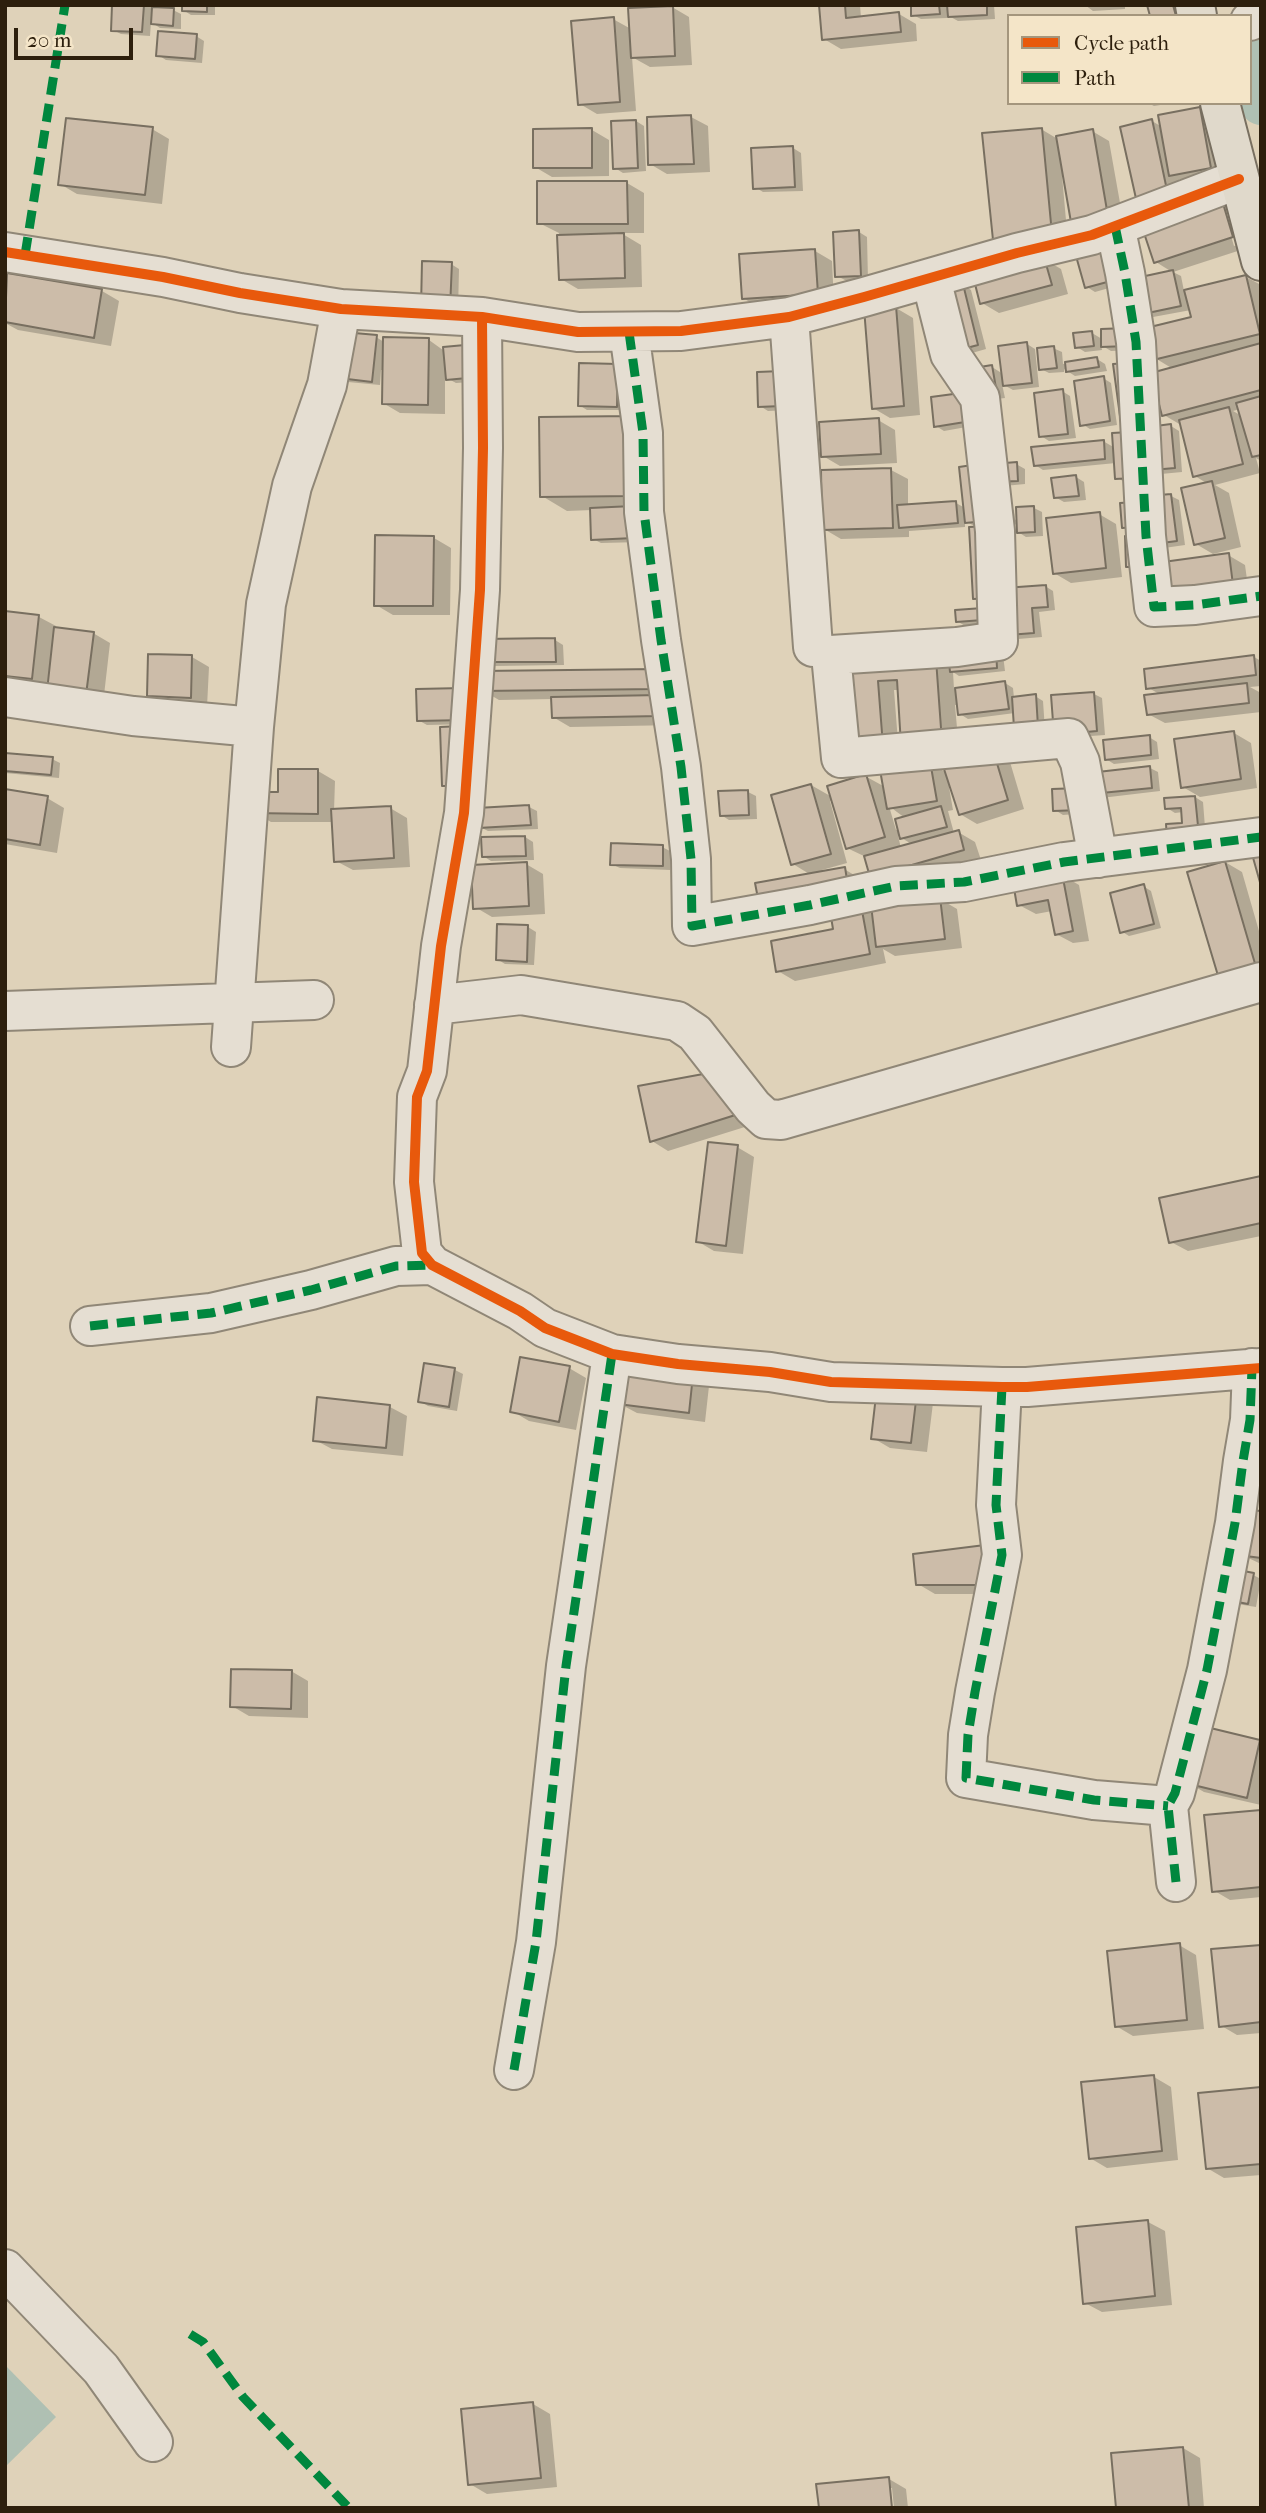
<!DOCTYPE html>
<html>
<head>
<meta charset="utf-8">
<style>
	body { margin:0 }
	#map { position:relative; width:1266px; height:2513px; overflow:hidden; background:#dfd2b9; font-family:"IM FELL French Canon",serif }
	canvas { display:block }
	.frame { position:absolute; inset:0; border:7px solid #2d1f0d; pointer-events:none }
	.legend { position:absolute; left:1007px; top:14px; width:245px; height:91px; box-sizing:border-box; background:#f4e5c8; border:2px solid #a4967d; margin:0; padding:9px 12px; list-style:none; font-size:21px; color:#2d1f0d }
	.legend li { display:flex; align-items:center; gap:14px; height:35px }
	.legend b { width:35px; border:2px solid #a4967d }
	.scale { position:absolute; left:14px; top:28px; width:119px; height:32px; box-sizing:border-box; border:4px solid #2d1f0d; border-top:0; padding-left:9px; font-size:21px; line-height:24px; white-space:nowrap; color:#2d1f0d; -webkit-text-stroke:5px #f4e5c8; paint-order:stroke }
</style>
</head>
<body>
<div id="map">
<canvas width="1266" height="2513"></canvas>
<div class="frame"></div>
<ul class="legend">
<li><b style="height:9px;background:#e8590c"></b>Cycle path</li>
<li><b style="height:9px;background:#00873e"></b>Path</li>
</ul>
<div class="scale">20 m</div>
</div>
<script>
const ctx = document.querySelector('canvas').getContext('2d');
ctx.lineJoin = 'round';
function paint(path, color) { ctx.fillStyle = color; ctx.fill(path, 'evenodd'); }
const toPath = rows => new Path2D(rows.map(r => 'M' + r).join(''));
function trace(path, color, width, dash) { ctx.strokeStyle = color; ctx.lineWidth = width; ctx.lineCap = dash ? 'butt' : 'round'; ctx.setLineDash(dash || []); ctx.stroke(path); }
paint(toPath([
	[5,2365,56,2417,5,2467]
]), '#afc0b3');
paint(toPath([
	[114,5,152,5,151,9,173,10,181,14,181,29,160,28,151,22,150,36,121,34,113,30],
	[184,5,215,5,215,15,191,15,183,10],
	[820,5,860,5,861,18,899,14,916,24,917,41,841,49,824,39],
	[912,5,994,5,995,19,958,21,947,15,947,18,921,19,913,15],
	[1085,5,1125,5,1125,9,1093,11],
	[672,7,689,17,692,65,650,67,632,57,636,111,597,114,580,104,613,19,631,29],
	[196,36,204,41,202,63,166,60,158,55],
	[1148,103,1173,103,1154,106],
	[1200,109,1217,119,1228,177,1188,185,1179,179,1185,205,1156,211,1152,121,1162,127],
	[691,117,708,126,710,172,667,174,650,164],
	[636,121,644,126,646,171,623,173,615,168],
	[152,129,169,139,162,204,77,194,60,184],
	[1041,129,1056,138,1092,131,1109,141,1125,231,1064,174,1062,175,1068,243,1012,249],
	[592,130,609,140,609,176,552,177,535,167],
	[793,148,801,153,803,191,763,192,755,187],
	[627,183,644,193,644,233,621,233,641,245,642,287,578,289,561,279,559,233,539,223],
	[1221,202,1238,212,1250,247,1173,272,1181,276,1184,291,1246,277,1261,285,1261,461,1256,458,1260,473,1215,485,1229,493,1241,547,1213,554,1196,544,1208,484,1195,476,1181,425,1164,415,1173,369,1155,358,1193,318,1191,310,1153,317,1145,313,1172,272,1156,262],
	[1224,213,1228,213,1238,245,1234,246],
	[1240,409,1242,416,1233,411],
	[859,232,867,237,868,280,845,280,837,276],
	[1113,248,1130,282,1095,292,1087,287],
	[815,251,832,261,834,303,760,308,743,298],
	[1044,259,1061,269,1068,294,999,313,982,303],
	[451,264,459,269,458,312,431,311],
	[8,275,102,291,119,301,111,346,18,330,5,323,5,292],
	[963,285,971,290,986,349,965,355],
	[896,308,913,318,920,415,890,418,873,408],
	[1092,333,1102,339,1135,350,1111,351,1101,345,1102,350,1085,352,1077,347],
	[376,337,384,342,429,340,486,381,456,383,445,377,445,414,400,413,383,403,384,370,381,370,380,385,348,382,340,377],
	[1027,344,1035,349,1039,387,1013,390,1002,384,1005,398,989,400,992,367,1003,374],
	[1053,348,1062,352,1063,364,1097,359,1105,364,1107,371,1075,376,1064,369,1064,372,1049,373,1041,369],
	[618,366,625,410,587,410,579,405],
	[759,373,790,410,768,411,760,406],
	[1103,378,1111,383,1117,425,1090,429,1082,424],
	[1062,391,1070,396,1076,438,1049,441,1041,436],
	[933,399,972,426,944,431,936,426],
	[631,417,642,542,601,543,593,539,592,510,567,511,542,496],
	[878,420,895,430,897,463,840,466,823,456],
	[1171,426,1179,431,1182,472,1161,474,1150,428],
	[1114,435,1125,482,1117,478,1116,463,1043,470,1035,465,1103,441,1115,448],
	[1016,464,1025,469,1025,484,1004,486],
	[979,466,983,603,975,598,978,528,965,521,965,527,909,531,909,537,841,539,824,529,891,470,908,479,908,506,956,503,965,508],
	[1076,477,1084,482,1086,500,1064,502,1055,497],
	[1171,496,1179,500,1185,545,1164,548],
	[1006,506,1014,510,1015,520,1034,508,1042,512,1043,536,1026,537,1018,532,1018,524,1007,526],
	[1099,514,1116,524,1122,577,1071,583,1054,573],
	[434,538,451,548,450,615,393,615,376,605],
	[1228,555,1245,565,1249,594,1186,602],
	[1045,586,1053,591,1055,610,1039,612,1042,637,1018,639,1010,634],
	[982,610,991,624,965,626,957,621],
	[5,613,39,617,56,626,55,629,93,633,110,643,103,704,5,679],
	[555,640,563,645,564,665,494,666,486,661],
	[1003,655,1005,671,959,676,953,672,954,689,1005,683,1013,688,1014,698,1035,696,1043,701,1045,730,1015,713,968,719,960,714,958,705,955,705,959,751,900,690,894,690,899,755,864,757,841,667,936,660,951,669],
	[192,657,209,667,207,707,165,705,149,695],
	[1254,657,1261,661,1261,686,1250,687,1261,693,1261,712,1165,723,1148,714,1161,695,1147,687],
	[657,671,677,725,570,727,553,717,553,699,499,700,482,690],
	[418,691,473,724,427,725,418,720],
	[1094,694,1102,698,1105,735,1063,738],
	[1234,733,1251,743,1257,788,1200,797,1183,787],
	[1149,737,1157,742,1159,759,1114,764,1106,759],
	[5,754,52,759,60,763,59,778,5,773],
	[1010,762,1024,809,977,824,960,814,951,787,949,787,953,810,948,811,954,833,958,832,975,842,981,860,888,886,866,857,847,848,833,800,830,801,847,863,822,870,822,873,844,869,861,879,811,875,793,864,811,785,832,797,865,776,885,787,930,763,947,773,945,767],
	[889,806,905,818,899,829,896,830],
	[898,836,905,840,913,845,901,848],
	[1150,768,1158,772,1160,791,1101,798,1091,775],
	[318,771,335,781,334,811,390,808,407,818,410,867,353,870,336,861,334,822,271,822,254,812],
	[5,791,47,798,64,808,57,853,5,844],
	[1054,791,1088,813,1063,815,1055,810],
	[748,792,756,796,757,819,729,820,721,815],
	[1195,797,1203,802,1206,840,1183,812,1175,813,1167,808],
	[529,807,537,811,538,829,488,831,480,827],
	[525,837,533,842,534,860,491,861,483,856],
	[662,847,670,851,670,870,620,868,611,864],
	[1225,862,1242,872,1261,938,1261,980,1237,987],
	[526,864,543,874,545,914,492,917,475,907],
	[1062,875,1079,885,1089,941,1073,943,1056,934,1052,911,1036,914,1019,905],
	[1143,886,1151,891,1161,928,1129,936,1121,931],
	[940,899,957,909,962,948,895,956,883,949,886,963,795,981,778,971,836,931,860,907,874,915],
	[528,927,536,932,534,965,505,964,497,959],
	[725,1072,764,1121,668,1151,652,1141],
	[737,1147,754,1157,743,1254,714,1251,697,1241],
	[1261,1178,1261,1236,1188,1251,1171,1242],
	[569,1368,586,1378,576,1430,529,1421,512,1411],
	[455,1370,463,1374,457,1411,428,1406,420,1401],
	[692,1377,709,1386,705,1422,637,1413,620,1404],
	[879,1389,933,1403,927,1452,890,1448,873,1438],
	[390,1407,407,1416,403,1456,332,1449,315,1440],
	[1261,1513,1261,1564,1240,1554],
	[1009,1555,1005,1594,935,1594,918,1584],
	[1253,1575,1261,1579,1256,1607,1237,1604],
	[291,1671,308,1681,308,1718,249,1716,232,1706],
	[1259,1741,1261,1805,1204,1792,1187,1782],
	[1261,1812,1261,1897,1230,1900,1213,1890],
	[1179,1945,1196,1955,1204,2029,1133,2036,1116,2026],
	[1261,1947,1261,2033,1237,2035,1220,2025],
	[1154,2077,1171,2087,1178,2160,1107,2168,1090,2158],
	[1261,2089,1261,2175,1224,2178,1207,2168],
	[1148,2222,1165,2231,1172,2305,1102,2312,1085,2303],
	[533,2404,550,2414,557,2487,487,2494,470,2484],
	[1183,2448,1200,2458,1204,2508,1118,2508],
	[889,2479,906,2489,908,2508,894,2508,892,2488,889,2488]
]), '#0003');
trace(toPath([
	[1250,54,1261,104]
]), '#afc0b3', 42);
const building = toPath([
	[112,5,144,5,142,32,111,31,112,5],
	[182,5,207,5,207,12,182,11,182,5],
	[819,5,845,5,846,18,899,12,901,32,822,40,819,5],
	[911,5,939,5,940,14,911,16,911,5],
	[947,5,987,5,987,15,948,17,947,5],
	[1147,5,1173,5,1176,16,1150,16,1147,5],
	[673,6,675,56,631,58,628,8,673,6],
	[152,7,174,8,173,26,151,24,152,7],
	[614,17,620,102,578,105,571,21,614,17],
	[158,31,197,34,195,59,156,56,158,31],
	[1200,107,1211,168,1169,176,1158,115,1200,107],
	[691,115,694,164,648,165,647,117,691,115],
	[66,118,153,127,145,195,58,185,66,118],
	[1152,119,1168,195,1137,203,1120,127,1152,119],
	[636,120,638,168,613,169,611,121,636,120],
	[592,128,592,168,533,168,533,129,592,128],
	[1042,128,1052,234,993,240,982,133,1042,128],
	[1093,129,1109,222,1072,228,1056,136,1093,129],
	[793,146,795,187,753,189,751,148,793,146],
	[537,181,627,181,628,224,537,224,537,181],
	[1222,200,1233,237,1154,263,1142,227,1222,200],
	[859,230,861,276,835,277,833,232,859,230],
	[624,233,625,278,559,280,557,235,624,233],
	[1113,246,1122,278,1085,288,1076,256,1113,246],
	[815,249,818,294,742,299,739,254,815,249],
	[1044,257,1052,285,980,304,973,276,1044,257],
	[422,261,452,262,450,309,421,308,422,261],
	[1173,270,1181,306,1143,314,1136,278,1173,270],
	[7,273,102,289,94,338,5,322,7,273],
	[1246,275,1260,334,1153,360,1146,328,1191,317,1184,290,1246,275],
	[963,284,978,345,955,351,940,289,963,284],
	[896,306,904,406,872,409,864,308,896,306],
	[1127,328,1128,346,1101,347,1101,329,1127,328],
	[1092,331,1094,346,1075,348,1073,333,1092,331],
	[343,332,377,335,372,382,339,378,343,332],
	[383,337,429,338,428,405,382,404,383,337],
	[1027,342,1032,383,1003,386,998,346,1027,342],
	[1261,343,1261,390,1162,416,1151,373,1261,343],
	[476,344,478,377,446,380,443,347,476,344],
	[1054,346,1057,368,1039,370,1037,348,1054,346],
	[1097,357,1099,367,1066,372,1065,362,1097,357],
	[579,363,618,364,617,407,578,406,579,363],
	[1127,363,1133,414,1120,416,1113,364,1127,363],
	[992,365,997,394,974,368,992,365],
	[782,371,782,406,758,407,757,372,782,371],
	[1104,376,1110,421,1080,426,1074,381,1104,376],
	[1063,389,1068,434,1039,437,1034,393,1063,389],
	[961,393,965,422,934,427,931,397,961,393],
	[1261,396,1261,455,1252,457,1236,403,1261,396],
	[1229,407,1243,464,1193,477,1179,420,1229,407],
	[631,416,633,496,540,497,539,417,631,416],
	[879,418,881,454,821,457,819,422,879,418],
	[1171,424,1175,468,1152,470,1148,427,1171,424],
	[1130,432,1134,478,1115,479,1112,433,1130,432],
	[1104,440,1105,459,1034,466,1031,447,1104,440],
	[1017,462,1018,481,995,482,993,464,1017,462],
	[979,464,986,521,965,523,959,467,979,464],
	[891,468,893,528,822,530,821,470,891,468],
	[1076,475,1079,496,1054,498,1051,478,1076,475],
	[1212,481,1225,538,1194,545,1181,488,1212,481],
	[1171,494,1177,541,1154,544,1148,496,1171,494],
	[956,501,958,523,899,528,897,505,956,501],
	[1135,502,1137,527,1122,528,1120,503,1135,502],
	[633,506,634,538,591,540,590,508,633,506],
	[1034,506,1035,532,1017,533,1016,507,1034,506],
	[1100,512,1106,568,1053,574,1046,518,1100,512],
	[990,526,994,598,973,599,969,527,990,526],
	[375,535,434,536,433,606,374,606,375,535],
	[1125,536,1135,536,1136,567,1126,567,1125,536],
	[1229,553,1233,585,1167,594,1163,562,1229,553],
	[1046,585,1048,607,1032,608,1034,633,1008,635,1004,588,1046,585],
	[983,608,983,620,956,622,955,610,983,608],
	[5,611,39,615,32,679,5,676,5,611],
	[54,627,94,632,86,695,47,691,54,627],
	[555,638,556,662,484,662,483,639,555,638],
	[996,649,997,668,950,672,948,653,996,649],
	[148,654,192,655,191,698,147,696,148,654],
	[1254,655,1256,675,1146,689,1144,669,1254,655],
	[936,659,942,742,901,745,897,680,878,681,883,746,845,748,840,666,936,659],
	[658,669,658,689,480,691,480,671,658,669],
	[1005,681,1009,709,958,715,955,688,1005,681],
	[1247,683,1249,703,1147,715,1144,695,1247,683],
	[464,688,465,720,417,721,416,689,464,688],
	[1094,692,1097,731,1054,735,1051,695,1094,692],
	[1036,694,1038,727,1014,728,1012,697,1036,694],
	[660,695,660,716,552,718,551,697,660,695],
	[462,726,464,786,442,786,440,727,462,726],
	[1234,731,1241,779,1181,788,1174,739,1234,731],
	[1150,735,1151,755,1105,760,1103,740,1150,735],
	[993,750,1008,800,959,815,943,766,993,750],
	[5,753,53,757,51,775,5,771,5,753],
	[930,761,937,801,887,809,880,770,930,761],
	[1150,766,1152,788,1091,794,1089,773,1150,766],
	[278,769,318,769,318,814,252,813,252,792,278,792,278,769],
	[866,774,885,837,846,849,827,786,866,774],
	[811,784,831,854,791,865,771,795,811,784],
	[1080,788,1081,810,1053,811,1052,789,1080,788],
	[5,789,48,796,40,845,5,839,5,789],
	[748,790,749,815,720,816,718,791,748,790],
	[1195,796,1199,836,1167,839,1166,824,1182,823,1181,808,1165,809,1164,798,1195,796],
	[529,805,531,825,478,828,477,808,529,805],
	[391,806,394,858,334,862,331,809,391,806],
	[941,806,947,827,900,839,895,819,941,806],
	[959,830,964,850,870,877,864,856,959,830],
	[525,836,526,856,482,857,481,837,525,836],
	[611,843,663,845,663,866,610,865,611,843],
	[1261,852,1261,886,1252,854,1261,852],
	[1225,861,1256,967,1219,979,1187,872,1225,861],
	[527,862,529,906,473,909,471,865,527,862],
	[845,867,849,893,760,909,755,883,845,867],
	[1062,873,1073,931,1055,935,1048,900,1017,906,1013,882,1062,873],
	[1144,884,1154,924,1120,933,1110,893,1144,884],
	[940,897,945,939,876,947,871,905,940,897],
	[861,905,870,954,776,972,771,941,833,929,830,911,861,905],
	[497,924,528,925,527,962,496,960,497,924],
	[725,1070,748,1111,650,1142,638,1086,725,1070],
	[708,1142,738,1145,726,1246,696,1242,708,1142],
	[1261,1176,1261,1223,1169,1243,1159,1198,1261,1176],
	[520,1357,570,1366,559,1422,510,1412,520,1357],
	[424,1363,455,1368,449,1407,418,1402,424,1363],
	[623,1366,693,1375,689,1413,618,1404,623,1366],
	[877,1387,917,1392,911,1443,871,1439,877,1387],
	[317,1397,390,1405,386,1448,313,1441,317,1397],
	[1250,1510,1261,1511,1261,1558,1238,1555,1250,1510],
	[993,1544,988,1585,916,1585,913,1554,993,1544],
	[1233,1569,1254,1573,1248,1604,1227,1600,1233,1569],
	[231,1669,292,1670,291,1709,230,1707,231,1669],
	[1198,1725,1260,1740,1247,1798,1185,1783,1198,1725],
	[1261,1810,1261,1887,1212,1892,1204,1815,1261,1810],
	[1180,1943,1187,2020,1115,2027,1107,1951,1180,1943],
	[1261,1945,1261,2022,1219,2027,1211,1949,1261,1945],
	[1154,2075,1162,2151,1089,2159,1081,2082,1154,2075],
	[1261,2087,1261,2164,1206,2169,1198,2093,1261,2087],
	[1148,2220,1155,2296,1083,2304,1076,2227,1148,2220],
	[533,2402,541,2478,468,2485,461,2409,533,2402],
	[1183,2447,1189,2508,1116,2508,1111,2453,1183,2447],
	[889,2477,892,2508,819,2508,816,2484,889,2477]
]);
paint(building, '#ccbca9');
trace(building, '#786f60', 2);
const minor = toPath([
	[1250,21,1261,16],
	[1115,226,1125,273,1136,342,1146,536,1154,607,1195,605,1261,596],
	[5,252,163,277,240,293,341,309,482,317,578,332,681,331,789,317,864,297,1017,253,1092,235,1239,179],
	[931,279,950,354,980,398,995,531,998,641,957,647,831,655,841,758,1069,738,1080,762,1098,858],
	[482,317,483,448,480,590,464,813,441,946,427,1071,417,1097,414,1182,422,1253,432,1265,520,1311,545,1328,612,1354,678,1364,770,1372,831,1382,1002,1387,1027,1387,1261,1368],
	[789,317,813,647],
	[629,332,643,433,644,512,661,640,681,767,691,859,692,926,810,905,896,886,964,882,1064,862,1261,837],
	[5,697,133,716,254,727],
	[434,1005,521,995,677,1021,695,1033,753,1107,766,1119,781,1120,1261,982],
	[5,1011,314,1000],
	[231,1047,254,727,266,604,292,486,327,385,341,309],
	[90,1326,211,1313,311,1290,396,1266,432,1265],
	[1002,1387,996,1505,1002,1555,975,1692,968,1735,966,1778,1094,1800,1168,1806],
	[1176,1882,1168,1806,1175,1793,1207,1670,1235,1523,1243,1461,1250,1420,1252,1368],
	[514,2070,536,1942,566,1666,612,1354],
	[5,2269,101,2369,153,2442]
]);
const major = toPath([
	[1195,5,1197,16],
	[1220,103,1261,261]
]);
trace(minor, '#908777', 42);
trace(major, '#786f60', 42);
trace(minor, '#e5ded2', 38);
trace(major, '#e0d9cb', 38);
trace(toPath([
	[1115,226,1125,273,1136,342,1146,536,1154,607,1195,605,1261,596],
	[25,255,65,5],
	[629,332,643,433,644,512,661,640,681,767,691,859,692,926,810,905,896,886,964,882,1064,862,1261,837],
	[90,1326,211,1313,311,1290,396,1266,432,1265],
	[1002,1387,996,1505,1002,1555,975,1692,968,1735,966,1778,1094,1800,1168,1806],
	[1176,1882,1168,1806,1175,1793,1207,1670,1235,1523,1243,1461,1250,1420,1252,1368],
	[514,2070,536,1942,566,1666,612,1354],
	[190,2334,203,2342,243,2397,349,2508]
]), '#00873e', 9, [18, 9]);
trace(toPath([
	[5,252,163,277,240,293,341,309,482,317,578,332,681,331,789,317,864,297,1017,253,1092,235,1239,179],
	[482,317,483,448,480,590,464,813,441,946,427,1071,417,1097,414,1182,422,1253,432,1265,520,1311,545,1328,612,1354,678,1364,770,1372,831,1382,1002,1387,1027,1387,1261,1368]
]), '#e8590c', 10);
</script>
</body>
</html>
